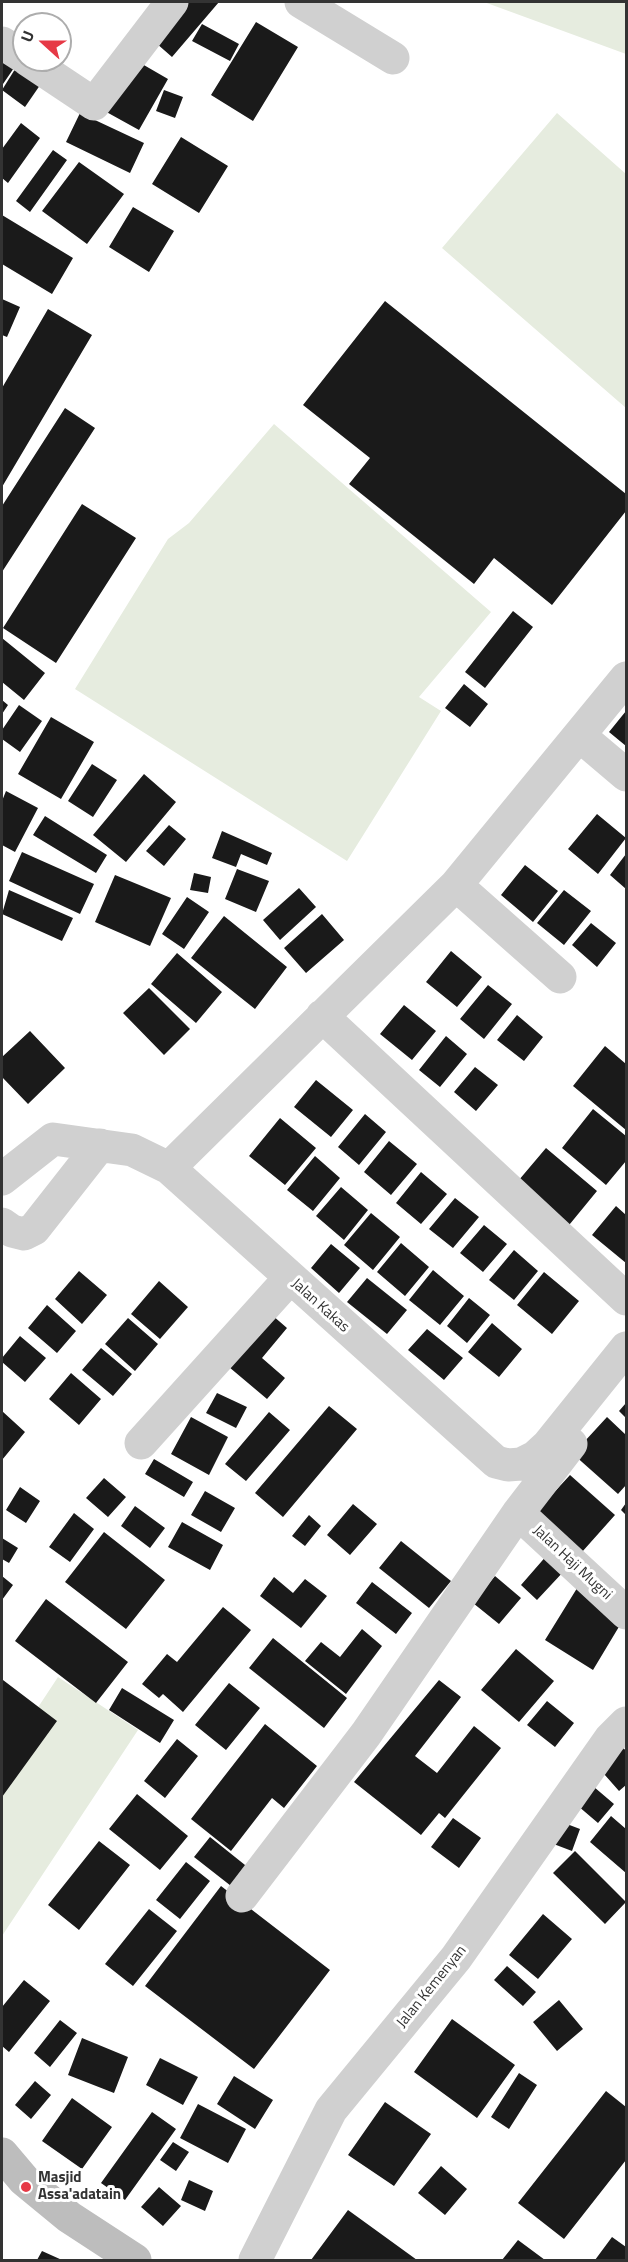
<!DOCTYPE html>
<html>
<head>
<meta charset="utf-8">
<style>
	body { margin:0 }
	#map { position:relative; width:628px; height:2262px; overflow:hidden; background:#fff; font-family:"Titillium Web",sans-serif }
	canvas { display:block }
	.frame { position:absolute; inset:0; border:3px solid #333; pointer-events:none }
	.north { position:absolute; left:12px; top:12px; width:60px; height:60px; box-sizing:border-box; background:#fff; border:2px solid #adadad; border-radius:50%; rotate:291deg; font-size:16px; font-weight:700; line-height:24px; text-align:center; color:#333 }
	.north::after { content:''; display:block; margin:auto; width:21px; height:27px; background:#e63946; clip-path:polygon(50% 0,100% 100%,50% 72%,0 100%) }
</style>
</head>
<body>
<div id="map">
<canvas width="628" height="2262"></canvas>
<div class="frame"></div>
<div class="north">U</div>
</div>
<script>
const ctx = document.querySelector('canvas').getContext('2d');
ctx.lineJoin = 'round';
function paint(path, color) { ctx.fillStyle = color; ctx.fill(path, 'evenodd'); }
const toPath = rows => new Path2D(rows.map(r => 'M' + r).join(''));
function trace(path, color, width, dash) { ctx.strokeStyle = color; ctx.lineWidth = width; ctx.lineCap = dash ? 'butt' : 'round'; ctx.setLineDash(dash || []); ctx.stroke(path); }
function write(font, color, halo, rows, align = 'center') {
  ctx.font = font + ' "Titillium Web",sans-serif'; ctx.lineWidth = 6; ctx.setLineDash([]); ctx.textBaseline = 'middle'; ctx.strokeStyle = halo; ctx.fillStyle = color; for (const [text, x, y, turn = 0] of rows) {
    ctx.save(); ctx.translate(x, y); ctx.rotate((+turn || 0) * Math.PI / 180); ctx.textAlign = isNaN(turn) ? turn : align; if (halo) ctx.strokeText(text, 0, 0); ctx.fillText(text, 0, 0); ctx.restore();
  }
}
paint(toPath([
	[484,2,626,2,626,54],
	[557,113,626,174,626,408,442,248],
	[274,424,491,612,419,697,441,711,347,861,75,689,168,539,189,523],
	[58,1677,138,1730,2,1936,2,1762]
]), '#e6ecdf');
paint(toPath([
	[177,2,219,2,172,57,148,36],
	[256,22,298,47,253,121,211,95],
	[202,24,239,44,230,61,192,41],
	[2,50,18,62,3,84,2,83],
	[130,57,168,79,139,130,101,109],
	[22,58,47,75,25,107,2,90],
	[164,90,183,97,175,118,156,111],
	[80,113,144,143,130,173,66,142],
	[21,123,40,138,8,183,2,178,2,149],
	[181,137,228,166,199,213,152,184],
	[53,150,67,160,30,212,16,201],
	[79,162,124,194,87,244,42,211],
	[133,207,174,231,149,272,109,247],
	[2,215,73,258,52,294,2,264],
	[2,299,20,307,7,337,2,335],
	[385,301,626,494,626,511,552,605,494,558,474,584,349,484,370,458,303,405],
	[48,309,92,335,2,487,2,388],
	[65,408,95,428,2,572,2,506],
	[82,504,136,538,56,663,3,628],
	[513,611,533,627,485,688,465,672],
	[2,638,45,673,24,700,2,682],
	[464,684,488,704,470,727,445,708],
	[2,700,8,705,2,714],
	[19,705,42,721,20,752,2,739,2,730],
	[626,711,626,746,609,732],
	[51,717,94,742,61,799,18,774],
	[92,764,117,780,93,817,68,801],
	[144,774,176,802,126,862,93,835],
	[6,791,38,808,15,852,2,845,2,801],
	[597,814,626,838,598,874,568,849],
	[45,816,107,855,96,873,33,835],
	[169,825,186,839,164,866,146,851],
	[222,831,272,853,267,865,241,854,236,867,212,858],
	[22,852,94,884,80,914,9,881],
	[626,854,626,889,610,875],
	[525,865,558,891,533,922,501,895],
	[237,869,269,881,256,912,225,899],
	[194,873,211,877,208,893,190,890],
	[115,875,171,898,150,946,95,922],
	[299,888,316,907,280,940,263,920],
	[9,890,73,918,62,941,2,914],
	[564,890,591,911,564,945,537,923],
	[187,897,209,912,184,949,162,934],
	[322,914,344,940,306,973,284,948],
	[224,916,287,967,255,1009,191,958],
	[591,923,616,943,597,967,572,945],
	[451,951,482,977,457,1007,426,982],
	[177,953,222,992,196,1023,151,984],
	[488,985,512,1004,484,1039,460,1019],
	[149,988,190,1029,164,1055,123,1013],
	[404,1005,436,1031,412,1060,380,1034],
	[517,1015,543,1037,524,1061,497,1040],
	[30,1031,65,1068,28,1104,2,1077,2,1057],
	[446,1036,467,1054,440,1087,419,1070],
	[605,1046,626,1064,626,1130,573,1086],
	[475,1067,498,1085,476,1111,454,1092],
	[316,1080,353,1110,331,1137,294,1107],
	[593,1109,626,1136,626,1161,606,1185,562,1148],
	[365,1114,386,1132,359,1165,338,1147],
	[280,1118,316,1148,285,1185,249,1156],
	[389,1141,417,1164,391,1195,364,1172],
	[546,1148,597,1191,565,1230,513,1187],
	[315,1156,340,1178,313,1211,287,1190],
	[421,1172,447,1194,421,1224,396,1203],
	[341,1187,368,1210,344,1240,316,1216],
	[455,1198,479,1217,453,1248,429,1229],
	[616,1206,626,1215,626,1263,592,1235],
	[371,1213,400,1237,373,1270,344,1245],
	[484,1225,507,1244,483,1272,460,1253],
	[401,1243,429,1267,405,1296,377,1272],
	[331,1244,360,1268,339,1293,311,1268],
	[514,1250,538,1271,514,1300,489,1280],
	[433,1270,464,1296,440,1325,409,1300],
	[79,1271,107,1295,82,1324,55,1299],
	[544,1272,579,1301,552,1334,517,1305],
	[367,1278,407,1310,387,1334,347,1302],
	[159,1281,188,1307,160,1339,131,1314],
	[469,1298,490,1315,467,1343,447,1326],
	[47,1305,76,1331,57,1353,28,1328],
	[272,1315,287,1328,262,1358,285,1378,267,1399,229,1367],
	[128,1318,158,1344,135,1371,105,1344],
	[492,1323,522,1349,499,1377,468,1352],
	[427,1329,463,1358,444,1380,408,1350],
	[20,1336,46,1358,25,1382,2,1362,2,1358],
	[101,1348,132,1374,113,1396,82,1370],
	[71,1373,101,1399,79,1425,49,1399],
	[217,1393,247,1407,236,1428,206,1413],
	[626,1403,626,1418,619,1411],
	[329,1406,357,1429,283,1517,255,1493],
	[2,1411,25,1432,2,1460],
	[269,1412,290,1430,246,1481,225,1464],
	[191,1417,228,1437,209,1475,171,1454],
	[607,1417,626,1435,626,1485,618,1494,573,1454],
	[154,1459,193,1482,184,1497,145,1474],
	[570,1475,615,1515,582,1552,537,1511],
	[104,1478,126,1497,108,1517,86,1498],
	[20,1487,40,1501,26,1523,6,1510],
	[205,1491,235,1508,221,1532,191,1515],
	[626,1503,626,1515,621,1510],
	[353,1504,377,1524,350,1555,327,1535],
	[135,1506,165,1528,150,1548,121,1526],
	[74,1513,94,1529,70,1562,49,1547],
	[309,1515,321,1526,305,1546,292,1536],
	[182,1522,223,1545,210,1570,168,1547],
	[104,1532,165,1580,126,1629,65,1582],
	[2,1538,18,1548,9,1563,2,1559],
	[401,1541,451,1581,429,1608,379,1568],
	[548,1554,565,1570,537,1600,521,1585],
	[2,1576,13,1585,2,1600],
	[495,1576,521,1598,499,1624,473,1603],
	[274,1577,293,1593,305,1579,327,1596,301,1628,260,1596],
	[372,1582,412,1613,396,1634,356,1603],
	[579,1585,626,1615,593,1670,545,1640],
	[46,1599,128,1662,96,1703,15,1641],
	[223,1607,251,1630,183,1712,163,1694,159,1698,142,1684,167,1654,177,1662],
	[362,1629,382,1646,346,1694,305,1661,321,1642,340,1657],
	[273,1638,347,1698,324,1728,249,1668],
	[516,1649,554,1681,519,1722,481,1690],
	[3,1680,57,1721,2,1797,2,1682],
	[439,1680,461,1697,415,1756,437,1773,474,1726,501,1748,445,1818,439,1813,421,1835,354,1782],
	[229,1683,260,1708,226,1750,195,1725],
	[122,1688,174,1720,160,1743,109,1710],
	[547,1701,574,1723,555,1747,527,1725],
	[265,1724,317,1766,284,1808,272,1798,231,1851,191,1819],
	[177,1739,198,1756,165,1798,144,1781],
	[621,1745,626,1751,626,1785,619,1791,597,1766],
	[587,1781,614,1804,598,1823,571,1800],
	[137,1794,188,1836,160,1870,109,1829],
	[611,1816,626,1829,626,1873,590,1842],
	[453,1818,481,1838,459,1868,431,1847],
	[559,1821,580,1829,572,1851,551,1843],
	[210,1837,255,1873,240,1893,194,1857],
	[99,1841,130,1865,79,1930,48,1905],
	[575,1851,626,1902,605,1924,553,1873],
	[186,1862,210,1881,180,1919,156,1900],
	[221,1886,330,1970,254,2069,145,1986],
	[149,1909,177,1931,133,1986,105,1964],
	[543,1914,572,1939,538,1979,509,1955],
	[507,1966,536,1992,523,2006,494,1980],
	[24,1980,50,2001,9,2052,2,2046,2,2007],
	[559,2000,583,2029,557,2051,533,2022],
	[452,2019,515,2065,477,2118,414,2072],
	[60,2020,77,2033,50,2067,34,2053],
	[82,2038,128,2057,114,2093,68,2075],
	[160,2058,198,2077,183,2105,146,2085],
	[519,2073,537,2085,509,2129,491,2117],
	[234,2076,273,2100,255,2129,217,2104],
	[35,2081,51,2095,31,2119,15,2105],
	[606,2091,626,2107,626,2160,564,2239,518,2203],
	[72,2098,112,2127,82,2169,42,2141],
	[385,2102,431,2134,394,2186,348,2155],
	[198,2104,246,2129,228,2163,180,2138],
	[152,2112,176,2129,125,2200,101,2183],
	[173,2142,189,2152,176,2171,160,2160],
	[441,2166,467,2189,445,2215,418,2193],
	[189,2180,213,2191,205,2211,181,2200],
	[159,2187,181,2206,163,2226,141,2207],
	[348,2210,417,2260,311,2260],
	[612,2237,626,2247,626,2260,595,2260],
	[518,2240,545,2260,502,2260],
	[42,2251,62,2260,37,2260]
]), '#1a1a1a');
trace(toPath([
	[301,2,393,58],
	[2,43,24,57],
	[28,60,94,104,172,2],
	[580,736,626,775],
	[456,885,560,977],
	[322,1016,626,1299],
	[169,1168,456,885,626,678],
	[2,1179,53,1139,132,1150,169,1168,496,1462,508,1465,521,1464,535,1457,548,1445,626,1348],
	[2,1224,12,1231,24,1234,34,1229,100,1145],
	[141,1443,289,1279],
	[518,1513,626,1613],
	[242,1896,366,1734,518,1513,571,1444],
	[255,2260,331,2110,456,1958,610,1739,626,1723]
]), '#d0d0d0', 33);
trace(toPath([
	[2,2154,24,2180,69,2217,135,2260]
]), '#bdbdbd', 33);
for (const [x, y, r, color] of [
	[26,2187,6,"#e63946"]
]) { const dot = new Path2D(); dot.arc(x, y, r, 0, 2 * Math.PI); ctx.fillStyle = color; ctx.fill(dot); trace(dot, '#fff', 2); }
write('15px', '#333', '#fff', [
	["Jalan Kakas",320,1306,42],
	["Jalan Haji Mugni",572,1563,43],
	["Jalan Kemenyan",432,1987,-51]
]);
write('bold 15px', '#333', '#fff', [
	["Masjid",38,2178],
	["Assa'adatain",38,2195]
], 'left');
</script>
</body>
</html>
